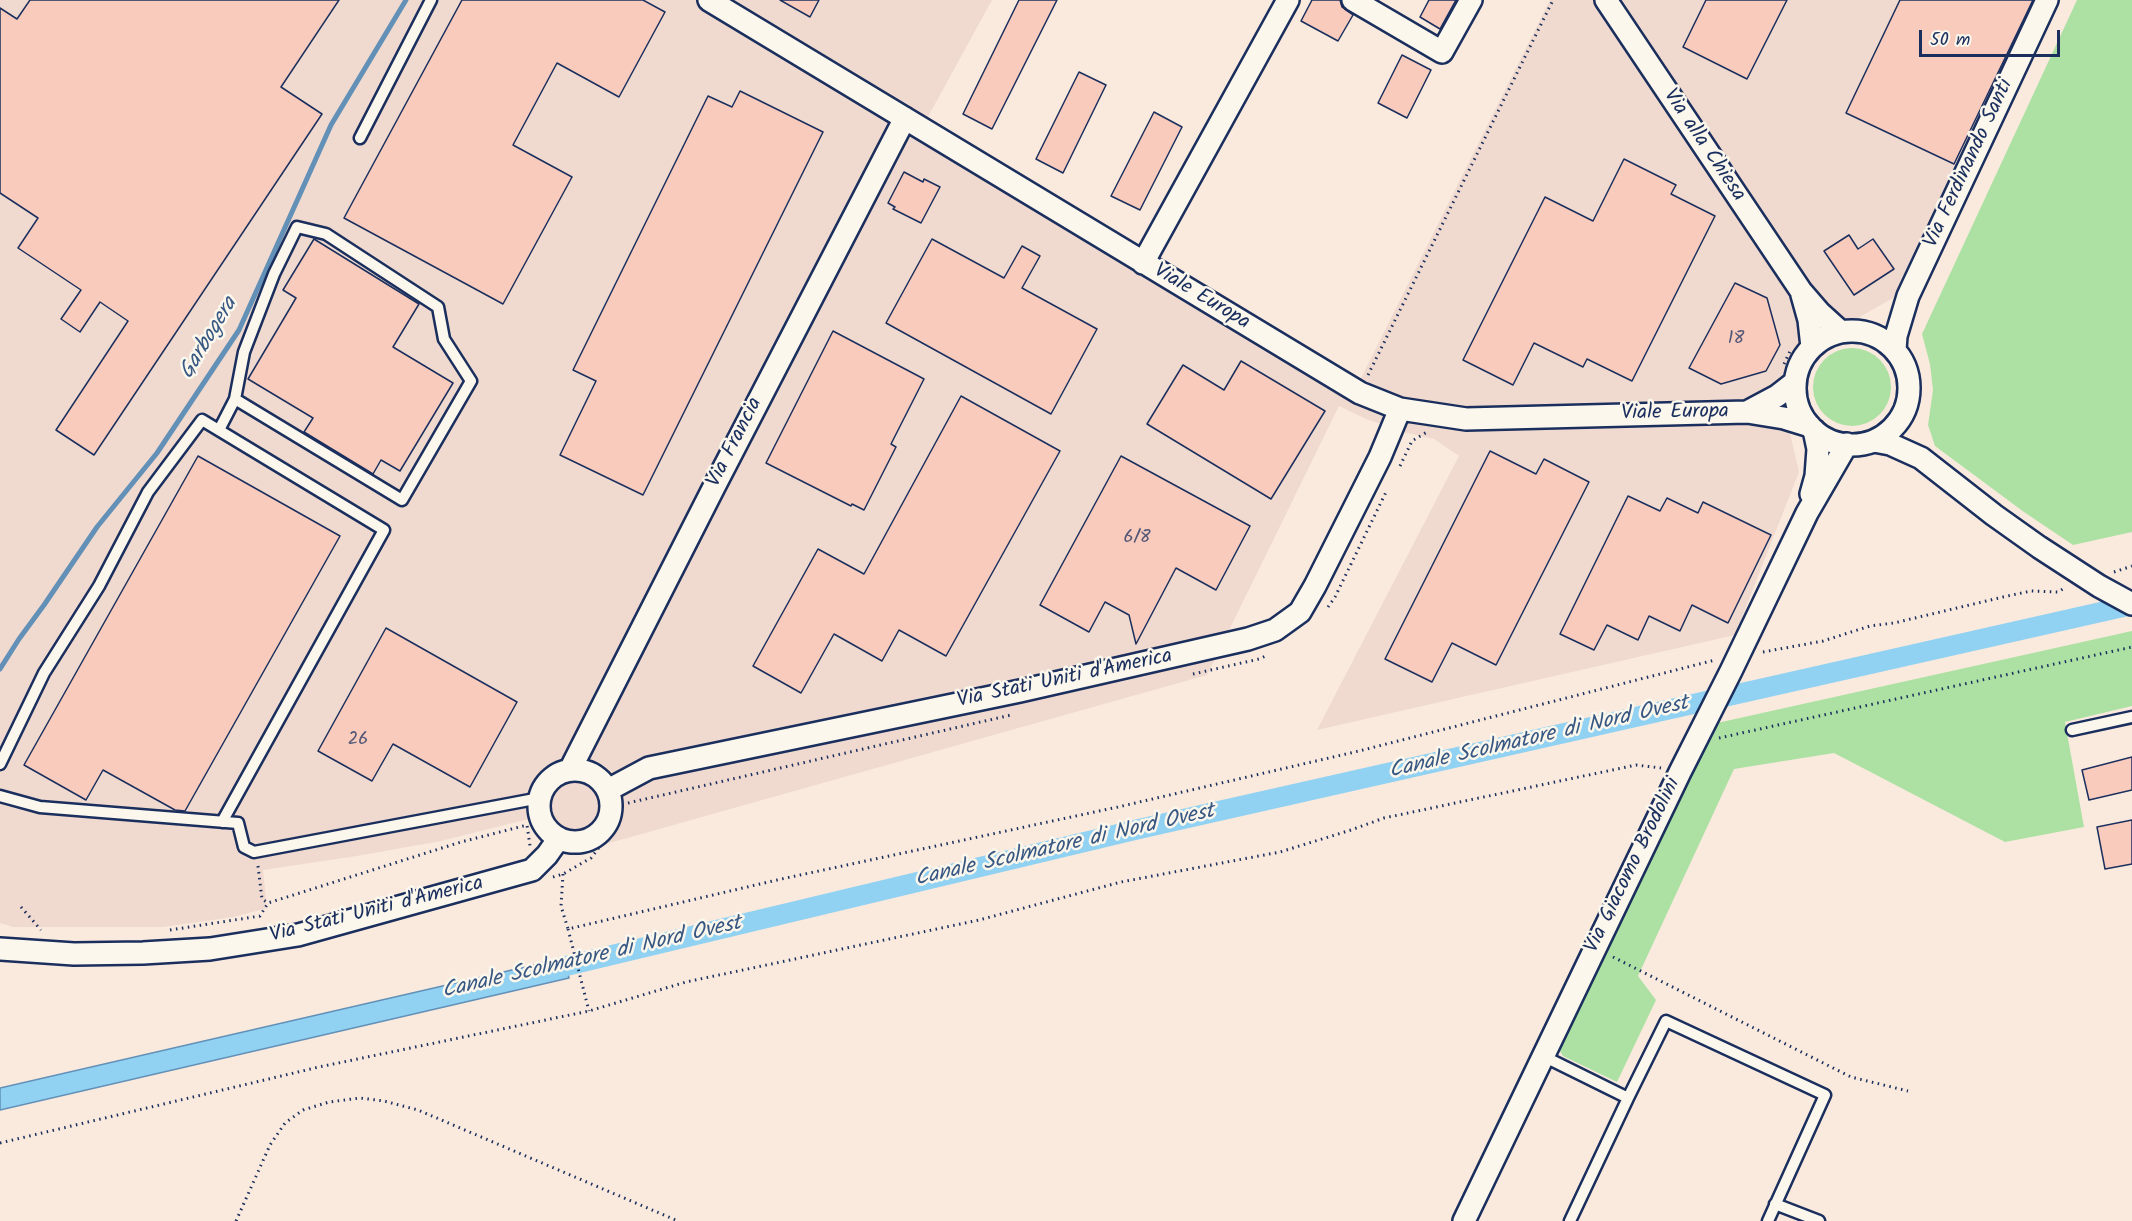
<!DOCTYPE html>
<html>
<head>
<meta charset="utf-8">
<style>
	body { margin:0 }
	#map { position:relative; width:2132px; height:1221px; overflow:hidden; background:#faeade; font-family:Kalam,sans-serif }
	canvas { display:block }
	.scale { position:absolute; left:1919px; top:30px; width:141px; height:27px; box-sizing:border-box; border:3px solid #1b2f5e; border-top:0; padding-left:8px; font-size:18px; line-height:21px; white-space:nowrap; color:#1b2f5e; -webkit-text-stroke:4px #fbf7ec; paint-order:stroke }
</style>
</head>
<body>
<div id="map">
<canvas width="2132" height="1221"></canvas>
<div class="scale">50 m</div>
</div>
<script>
const ctx = document.querySelector('canvas').getContext('2d');
ctx.lineJoin = 'round';
function paint(path, color) { ctx.fillStyle = color; ctx.fill(path, 'evenodd'); }
const toPath = rows => new Path2D(rows.map(r => 'M' + r).join(''));
function trace(path, color, width, dash) { ctx.strokeStyle = color; ctx.lineWidth = width; ctx.lineCap = dash ? 'butt' : 'round'; ctx.setLineDash(dash || []); ctx.stroke(path); }
function write(font, color, halo, rows, align = 'center') {
  ctx.font = font + ' Kalam,sans-serif'; ctx.lineWidth = 5; ctx.setLineDash([]); ctx.textBaseline = 'middle'; ctx.strokeStyle = halo; ctx.fillStyle = color; for (const [text, x, y, turn = 0] of rows) {
    ctx.save(); ctx.translate(x, y); ctx.rotate((+turn || 0) * Math.PI / 180); ctx.textAlign = isNaN(turn) ? turn : align; if (halo) ctx.strokeText(text, 0, 0); ctx.fillText(text, 0, 0); ctx.restore();
  }
}
paint(toPath([
	[0,0,992,0,923,126,1357,386,1550,0,2032,0,1893,298,1795,354,1783,403,1799,472,1735,635,1317,730,1459,456,1434,439,1403,432,1366,419,1339,406,1207,675,581,851,550,825,533,818,441,841,357,856,263,870,267,908,234,917,163,927,13,927,0,923]
]), '#f0dacf');
paint(toPath([
	[2077,0,2132,0,2132,532,2073,545,2024,512,1935,446,1928,425,1933,390,1930,364,1922,334],
	'1813 387a39 39 0 1 1 78 0a39 39 0 1 1-78 0Z',
	[2132,631,2132,706,2065,722,2084,827,2005,842,1834,753,1734,769,1638,976,1656,1000,1617,1082,1563,1056,1560,1051,1562,1044,1717,723]
]), '#ace1a3');
const water = toPath([
	[564,958,569,978,0,1110,0,1088,564,958]
]);
paint(water, '#91d1f2');
trace(water, '#6290b7', 1.5);
trace(toPath([
	[0,669,19,639,44,605,97,527,157,453,239,330,331,125,406,0]
]), '#6290b7', 5);
trace(toPath([
	[541,972,1139,829,2132,605]
]), '#91d1f2', 20);
const building = toPath([
	[30,0,339,0,281,87,322,114,94,455,56,430,128,321,100,302,80,332,61,319,81,290,18,248,38,218,0,193,0,8,17,19,30,0],
	[462,0,643,0,665,12,619,97,557,63,513,145,572,177,503,304,344,218,462,0],
	[780,0,819,0,810,17,780,0],
	[1019,0,1057,0,992,129,963,114,1019,0],
	[1312,0,1340,0,1342,7,1353,15,1338,41,1301,21,1312,0],
	[1429,0,1456,0,1440,29,1420,17,1429,0],
	[1706,0,1787,0,1747,79,1683,47,1706,0],
	[1900,0,2033,0,1954,164,1846,113,1900,0],
	[1402,55,1431,70,1407,118,1378,103,1402,55],
	[1079,72,1106,85,1063,173,1036,159,1079,72],
	[740,91,823,132,643,495,560,455,596,381,573,370,708,96,732,107,740,91],
	[1154,112,1182,127,1140,210,1111,196,1154,112],
	[1624,159,1676,185,1671,194,1715,216,1632,381,1587,359,1583,367,1534,343,1513,385,1463,360,1545,197,1593,221,1624,159],
	[904,172,923,182,924,179,940,187,921,223,893,209,895,207,888,203,904,172],
	[1849,235,1858,249,1873,239,1894,269,1854,295,1824,251,1849,235],
	[314,239,419,304,393,347,453,383,400,471,381,460,373,474,304,432,313,418,248,379,296,298,283,290,314,239],
	[932,239,1004,278,1022,246,1040,256,1022,288,1097,329,1051,414,886,323,932,239],
	[1735,283,1767,298,1780,345,1766,371,1721,384,1689,368,1735,283],
	[833,331,924,379,891,444,896,447,864,510,852,504,851,506,766,463,833,331],
	[1241,361,1325,411,1271,499,1147,424,1183,365,1224,390,1241,361],
	[961,396,1060,451,946,656,899,630,882,661,834,634,801,693,753,666,818,549,864,574,961,396],
	[1490,451,1536,474,1544,459,1589,482,1496,665,1452,643,1432,682,1385,659,1490,451],
	[198,456,340,536,185,811,175,810,103,770,86,800,24,765,198,456],
	[1121,456,1250,526,1216,590,1176,568,1136,644,1129,615,1105,602,1089,632,1040,605,1121,456],
	[1628,496,1660,511,1667,498,1698,513,1703,502,1771,535,1728,623,1692,605,1680,631,1649,616,1638,640,1607,625,1594,650,1560,634,1628,496],
	[386,628,517,702,470,787,393,744,372,781,318,751,386,628],
	[2132,757,2132,790,2089,800,2082,770,2132,757],
	[2132,820,2132,864,2105,869,2097,827,2132,820]
]);
paint(building, '#f8cbbc');
trace(building, '#1b2f5e', 1.5);
const service = toPath([
	[360,138,431,0],
	[219,430,235,399,402,500,471,381,444,339,438,307,326,234,297,227,274,274,244,352,235,399],
	[2072,730,2132,717],
	[0,764,44,673,99,586,148,492,202,420,384,530,222,822],
	[0,796,40,807,238,823,244,847,254,852,540,798],
	[1543,1056,1628,1098,1666,1021,1825,1095,1768,1221],
	[1775,1204,1819,1221],
	[1570,1221,1628,1098]
]);
const minor = toPath([
	[709,0,1360,393,1400,409,1466,419,1747,412,1784,418,1810,426],
	[1353,0,1442,52,1471,0],
	[1606,0,1801,291,1820,313,1841,332],
	[1143,263,1288,0],
	[1802,295,1809,320,1812,347],
	'1795 388a57 57 0 1 1 114 0a57 57 0 1 1-114 0Z',
	[1895,350,1896,336,1908,296,2047,0],
	[1747,412,1777,396,1795,382],
	[1874,441,1890,444,1921,458,1994,515,2039,547,2099,586,2132,604],
	[1811,494,1816,476,1818,449,1814,430],
	[570,770,714,487,905,118],
	'539 806a36 36 0 1 1 72 0a36 36 0 1 1-72 0Z',
	[608,790,649,768,1020,691,1248,639,1275,630,1300,612,1315,586,1380,457,1400,409],
	[0,949,74,954,143,953,210,949,298,935,532,870,547,855,559,838],
	[1464,1221,1680,772,1731,671,1807,513,1847,444]
]);
trace(service, '#1b2f5e', 15);
trace(minor, '#1b2f5e', 26);
trace(toPath([
	[1784,364,1791,349],
	[1368,375,1553,0],
	[1400,466,1412,441,1427,432],
	[2114,572,2132,566],
	[1328,607,1335,597,1387,490],
	[1763,652,1823,641,1870,626,1894,623,2003,597,2031,591,2058,592,2066,587],
	[1193,674,1259,659,1268,655],
	[1719,738,2132,647],
	[628,803,1011,715],
	[258,866,262,899,268,903],
	[563,874,561,906,568,929,777,880,1118,807,1359,751,1715,660],
	[553,877,563,874,591,858,610,833,623,805],
	[21,907,41,930],
	[568,929,589,1011],
	[170,930,260,916,268,903,461,842,527,825,530,846],
	[1613,957,1851,1077,1908,1091],
	[0,1143,319,1067,589,1011,686,982,979,920,1121,882,1280,852,1351,830,1384,818,1636,765,1661,768],
	[236,1221,270,1145,285,1123,303,1110,329,1102,360,1098,384,1101,418,1110,678,1221]
]), '#1b2f5e', 3, [1.5, 4.5]);
trace(service, '#fbf7ec', 10);
trace(minor, '#fbf7ec', 21);
write('18px', '#525676', null, [
	["18",1736,340],
	["6/8",1137,539],
	["26",358,741]
]);
write('21px', '#1b2f5e', '#fbf7ec', [
	["Via alla Chiesa",1703,146,56],
	["Via Ferdinando Santi",1970,164,-65],
	["Viale Europa",1201,298,31],
	["Viale Europa",1675,414,-1],
	["Via Francia",736,443,-63],
	["Via Stati Uniti d'America",1065,680,-12],
	["Via Giacomo Brodolini",1634,866,-64],
	["Via Stati Uniti d'America",377,911,-14]
]);
write('italic 22px', '#385883', '#fbf7ec', [
	["Garbogera",210,339,-59],
	["Canale Scolmatore di Nord Ovest",1539,739,-13],
	["Canale Scolmatore di Nord Ovest",1065,847,-13],
	["Canale Scolmatore di Nord Ovest",592,959,-13]
]);
</script>
</body>
</html>
